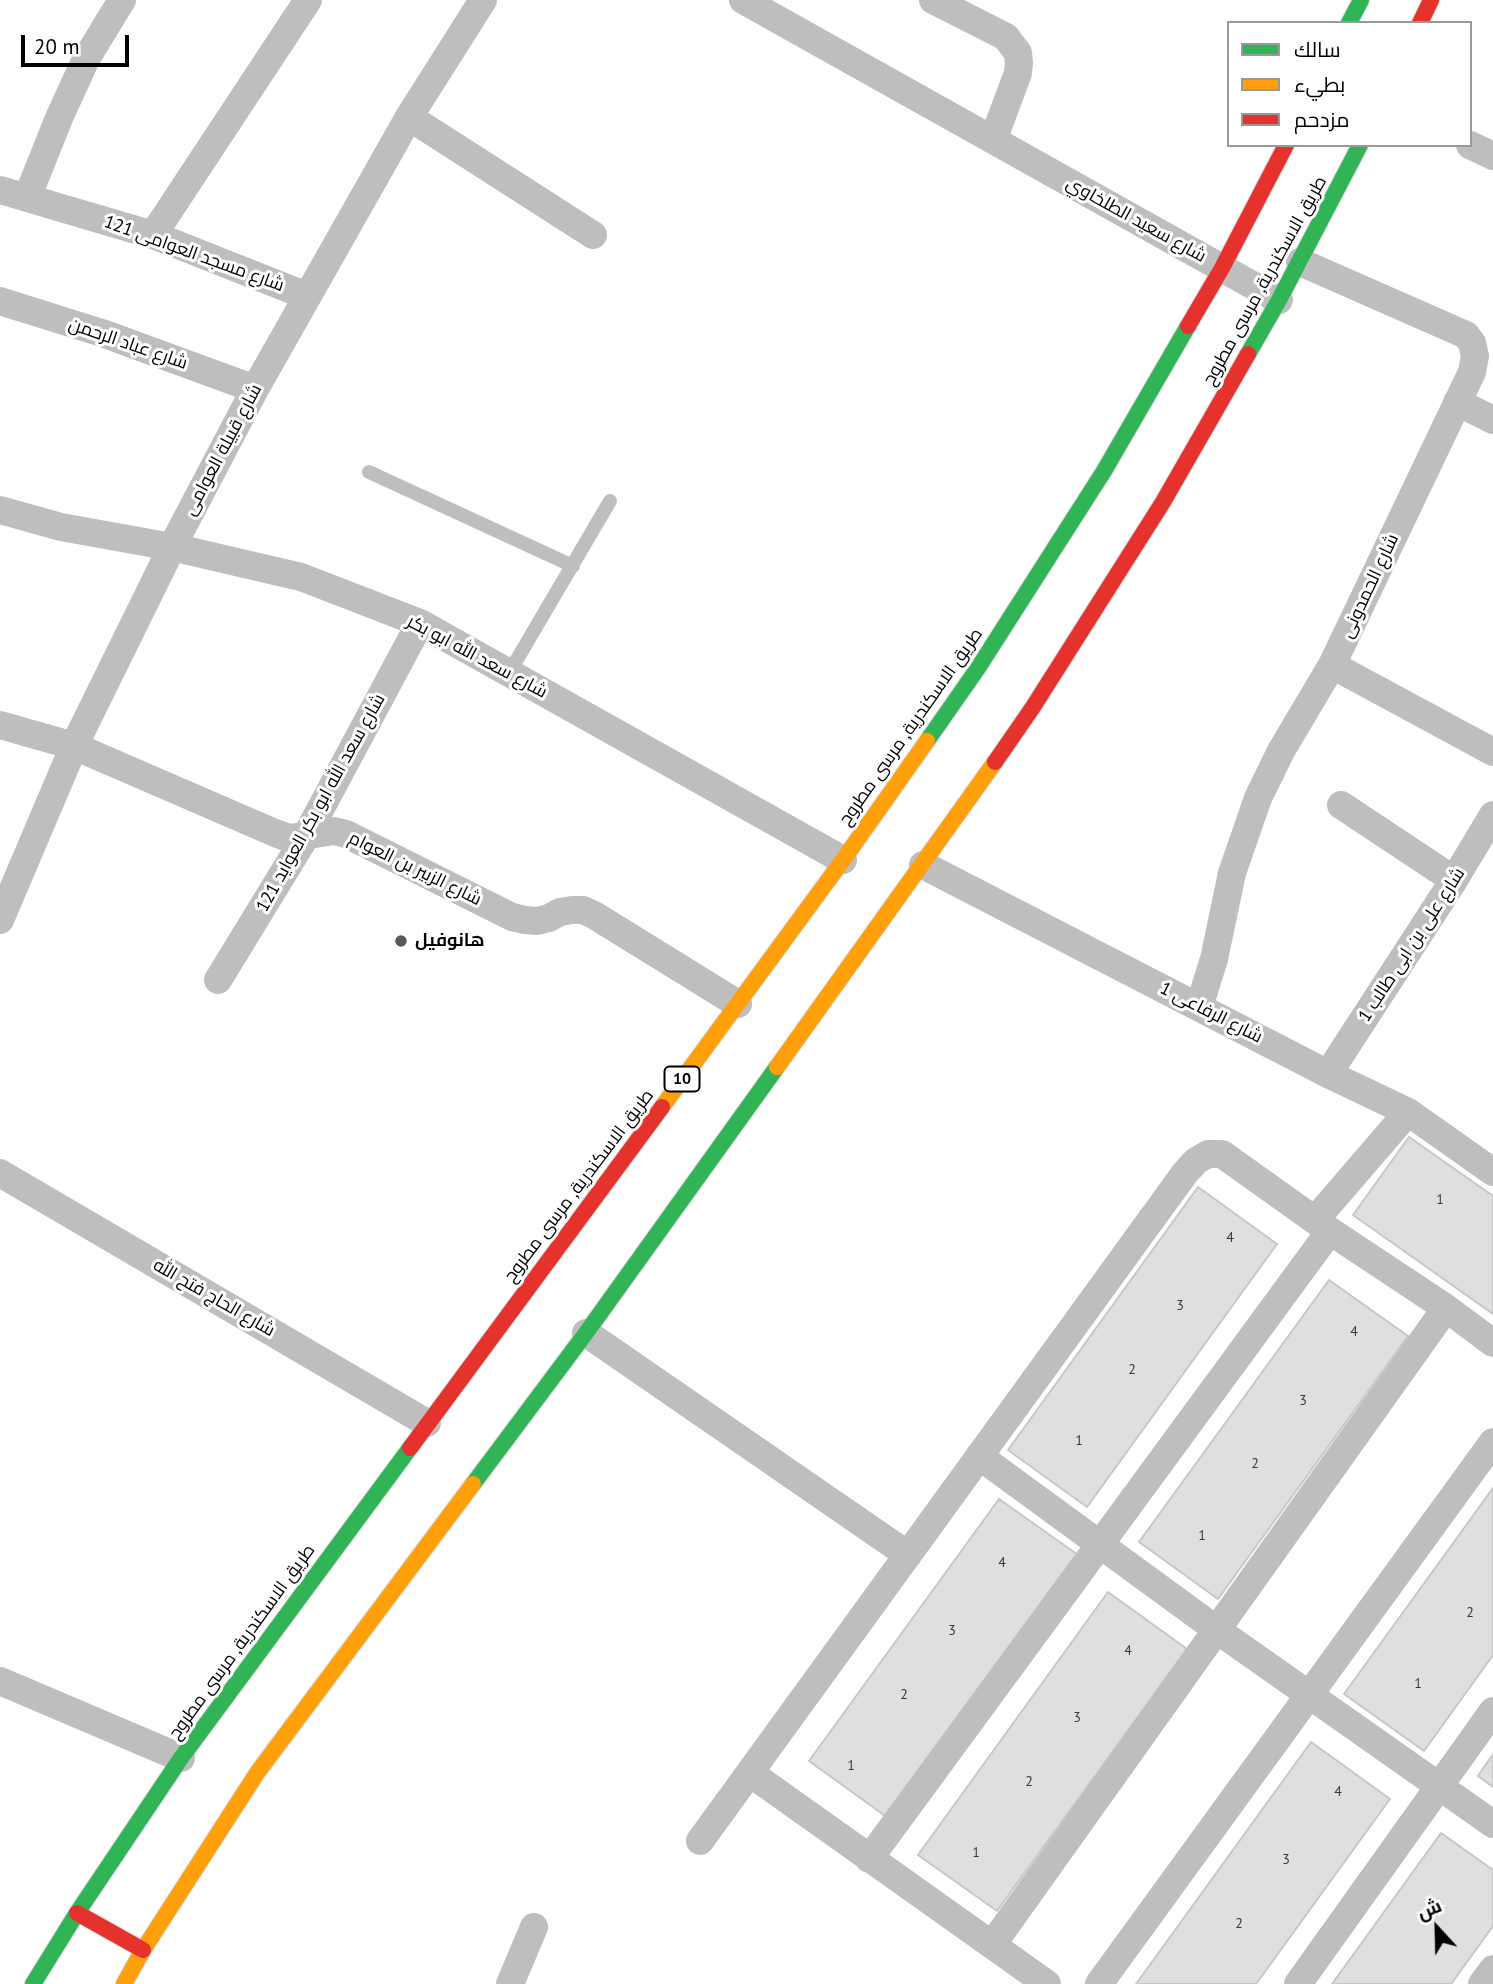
<!DOCTYPE html>
<html>
<head>
<meta charset="utf-8">
<style>
	body { margin:0 }
	#map { position:relative; width:1493px; height:1984px; overflow:hidden; background:#fff; font-family:"PT Sans",Cairo,sans-serif }
	canvas { display:block }
	.legend { position:absolute; left:1227px; top:21px; width:245px; height:126px; box-sizing:border-box; background:#fff; border:2px solid #999; margin:0; padding:9px 12px; list-style:none; font-size:21px; color:#000 }
	.legend li { display:flex; align-items:center; gap:14px; height:35px }
	.legend b { width:35px; border:2px solid #999 }
	.north { position:absolute; left:1402px; top:1893px; width:70px; height:70px; -webkit-text-stroke:5px #fff; paint-order:stroke; rotate:338deg; font-size:19px; font-weight:700; line-height:28px; text-align:center; color:#000 }
	.north::after { content:''; display:block; margin:auto; width:24px; height:32px; background:#000; clip-path:polygon(50% 0,100% 100%,50% 72%,0 100%) }
	.scale { position:absolute; left:21px; top:35px; width:108px; height:32px; box-sizing:border-box; border:4px solid #000; border-top:0; padding-left:9px; font-size:21px; line-height:24px; white-space:nowrap; color:#000; -webkit-text-stroke:5px #fff; paint-order:stroke }
</style>
</head>
<body>
<div id="map">
<canvas width="1493" height="1984"></canvas>
<ul class="legend">
<li><b style="height:9px;background:#30b455"></b>سالك</li>
<li><b style="height:9px;background:#ff9f0a"></b>بطيء</li>
<li><b style="height:9px;background:#e5322d"></b>مزدحم</li>
</ul>
<div class="north">ش</div>
<div class="scale">20 m</div>
</div>
<script>
const ctx = document.querySelector('canvas').getContext('2d');
ctx.lineJoin = 'round';
function paint(path, color) { ctx.fillStyle = color; ctx.fill(path, 'evenodd'); }
const toPath = rows => new Path2D(rows.map(r => 'M' + r).join(''));
function trace(path, color, width, dash) { ctx.strokeStyle = color; ctx.lineWidth = width; ctx.lineCap = dash ? 'butt' : 'round'; ctx.setLineDash(dash || []); ctx.stroke(path); }
function write(font, color, halo, rows, align = 'center') {
  ctx.font = font + ' "PT Sans",Cairo,sans-serif'; ctx.lineWidth = 6; ctx.setLineDash([]); ctx.textBaseline = 'middle'; ctx.strokeStyle = halo; ctx.fillStyle = color; for (const [text, x, y, turn = 0] of rows) {
    ctx.save(); ctx.translate(x, y); ctx.rotate((+turn || 0) * Math.PI / 180); ctx.textAlign = isNaN(turn) ? turn : align; if (halo) ctx.strokeText(text, 0, 0); ctx.fillText(text, 0, 0); ctx.restore();
  }
}
const building = toPath([
	[1409,1137,1493,1196,1493,1314,1353,1215,1409,1137],
	[1198,1187,1277,1244,1087,1507,1008,1450,1198,1187],
	[1329,1280,1408,1336,1218,1599,1139,1542,1329,1280],
	[1493,1488,1493,1655,1424,1751,1344,1694,1493,1488],
	[999,1499,1078,1555,888,1818,809,1761,999,1499],
	[1108,1592,1187,1649,997,1911,918,1855,1108,1592],
	[1311,1742,1390,1799,1256,1984,1136,1984,1311,1742],
	[1493,1754,1493,1787,1478,1776,1493,1754],
	[1441,1833,1493,1870,1493,1926,1451,1984,1332,1984,1441,1833]
]);
paint(building, '#dfdfdf');
trace(building, '#c7c7c7', 2);
const fast = toPath([
	[1349,23,1361,0],
	[1248,354,1279,300,1360,145],
	[927,741,978,668,1104,471,1188,326],
	[473,1484,586,1333,777,1067],
	[33,1984,77,1913,181,1758,410,1448]
]);
const slow = toPath([
	[777,1067,995,762],
	[662,1107,843,860,927,741],
	[124,1984,143,1950,257,1773,473,1484]
]);
const jam = toPath([
	[1420,23,1431,0],
	[1188,326,1222,268,1286,145],
	[995,762,1033,707,1163,502,1248,354],
	[410,1448,662,1107],
	[77,1913,143,1950]
]);
trace(fast, '#dbdbdb', 18);
trace(slow, '#dbdbdb', 18);
trace(jam, '#dbdbdb', 18);
trace(toPath([
	[369,472,573,566],
	[509,673,610,501]
]), '#bebebe', 14);
trace(toPath([
	[743,0,1279,300],
	[933,0,1006,37,1018,53,1019,63,1018,73,993,140],
	[409,117,593,235],
	[1470,145,1493,156],
	[0,190,153,235,307,296],
	[27,198,59,118,86,59,122,0],
	[153,235,308,0],
	[0,301,102,333,255,389],
	[1457,402,1493,420],
	[0,510,61,527,172,547,301,577,420,623,843,860],
	[1332,665,1493,752],
	[0,725,74,746,275,833,289,838,334,831,346,834,512,917,525,920,537,921,549,918,560,912,572,910,583,910,594,915,738,1004],
	[1341,805,1454,880],
	[923,865,1328,1074,1408,1112,1493,1172],
	[0,920,74,746,172,547,255,389,409,117,483,0],
	[218,980,306,836,420,623],
	[1199,1007,1214,959,1232,873,1258,798,1281,751,1332,665,1472,372,1475,356,1472,343,1466,335,1300,262],
	[1328,1074,1454,880,1493,815],
	[0,1173,427,1423],
	[1315,1220,1408,1112],
	[586,1333,908,1555],
	[979,1456,1217,1630,1493,1824],
	[0,1681,181,1758],
	[750,1773,1047,1984],
	[700,1841,1185,1173,1196,1161,1208,1154,1222,1154,1330,1231,1446,1308,1493,1343],
	[869,1859,1330,1231],
	[992,1945,1446,1308],
	[510,1984,534,1927],
	[1099,1984,1493,1442],
	[1298,1984,1493,1711],
	[1482,1984,1493,1969]
]), '#bebebe', 28);
trace(fast, '#30b455', 16);
trace(slow, '#ff9f0a', 16);
trace(jam, '#e5322d', 16);
for (const [x, y, r, color] of [
	[401,941,7,"#595959"]
]) { const dot = new Path2D(); dot.arc(x, y, r, 0, 2 * Math.PI); ctx.fillStyle = color; ctx.fill(dot); trace(dot, '#fff', 2.5); }
write('14px', '#383838', null, [
	["1",1440,1200],
	["4",1230,1238],
	["3",1180,1306],
	["4",1354,1332],
	["2",1132,1370],
	["3",1303,1401],
	["1",1079,1441],
	["2",1255,1464],
	["1",1202,1536],
	["4",1002,1563],
	["2",1470,1613],
	["3",952,1631],
	["4",1128,1651],
	["1",1418,1684],
	["2",904,1695],
	["3",1077,1718],
	["1",851,1766],
	["2",1029,1782],
	["4",1338,1792],
	["1",976,1853],
	["3",1286,1860],
	["2",1239,1924]
]);
for (const [x, y, w] of [
	[682,1079,35]
]) { const box = new Path2D(); box.roundRect(x - w / 2, y - 12.5, w, 25, 5); ctx.fillStyle = '#fff'; ctx.fill(box); trace(box, '#000', 2); }
write('bold 16px', '#000', null, [
	["10",682,1079]
]);
write('18px', '#000', '#fff', [
	["شارع سعيد الطلخاوي",1136,220,29],
	["شارع مسجد العوامى 121",194,254,20],
	["طريق الاسكندرية, مرسى مطروح",1265,281,-61],
	["شارع عباد الرحمن",128,344,19],
	["شارع قبيلة العوامى",223,450,-62],
	["شارع الحمدونى",1370,586,-65],
	["شارع سعد الله ابو بكر",477,657,28],
	["طريق الاسكندرية, مرسى مطروح",911,727,-55],
	["شارع سعد الله ابو بكر العوايد 121",321,803,-61],
	["شارع الزبير بن العوام",415,869,26],
	["شارع على بن ابى طالب 1",1412,945,-57],
	["شارع الرفاعى 1",1211,1013,27],
	["طريق الاسكندرية, مرسى مطروح",579,1186,-53],
	["شارع الحاج فتح الله",214,1298,30],
	["طريق الاسكندرية, مرسى مطروح",242,1642,-54]
]);
write('bold 18px', '#000', '#fff', [
	["هانوفيل",415,941]
], 'left');
</script>
</body>
</html>
